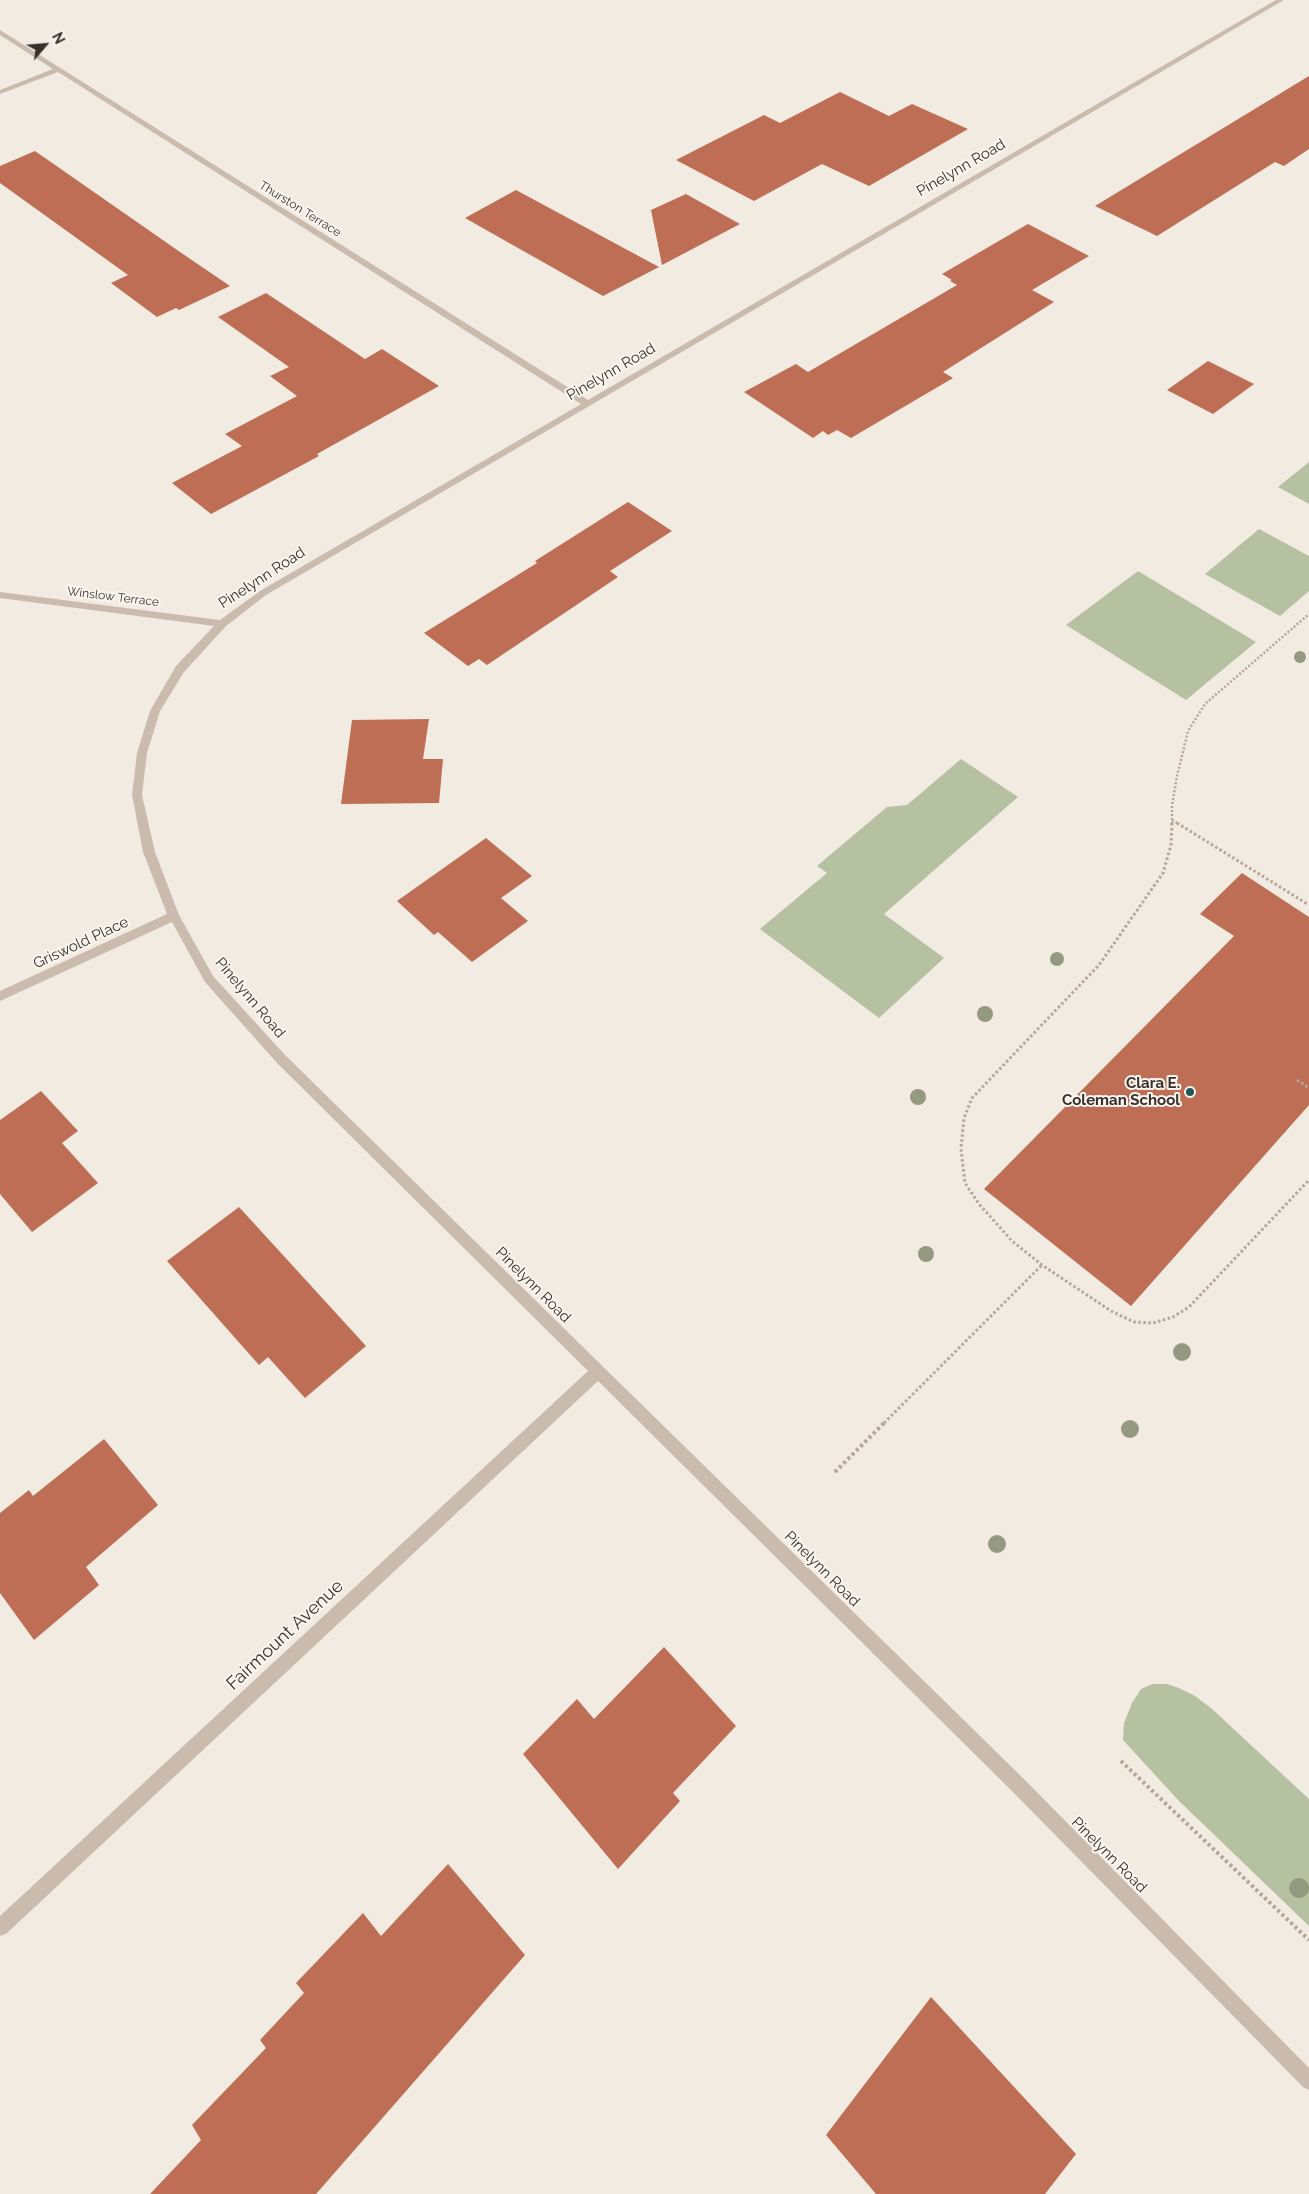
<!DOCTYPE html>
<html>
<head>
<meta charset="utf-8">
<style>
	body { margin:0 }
	#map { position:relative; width:1309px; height:2194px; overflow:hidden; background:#f2ebe2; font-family:Raleway,sans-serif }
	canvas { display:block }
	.north { position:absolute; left:20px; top:20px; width:50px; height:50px; -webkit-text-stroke:4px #faf5ee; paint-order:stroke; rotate:63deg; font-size:14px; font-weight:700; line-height:20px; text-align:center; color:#39302c }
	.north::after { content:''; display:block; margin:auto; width:18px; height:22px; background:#39302c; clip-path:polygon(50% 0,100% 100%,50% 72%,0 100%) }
</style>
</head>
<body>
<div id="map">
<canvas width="1309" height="2194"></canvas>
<div class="north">N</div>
</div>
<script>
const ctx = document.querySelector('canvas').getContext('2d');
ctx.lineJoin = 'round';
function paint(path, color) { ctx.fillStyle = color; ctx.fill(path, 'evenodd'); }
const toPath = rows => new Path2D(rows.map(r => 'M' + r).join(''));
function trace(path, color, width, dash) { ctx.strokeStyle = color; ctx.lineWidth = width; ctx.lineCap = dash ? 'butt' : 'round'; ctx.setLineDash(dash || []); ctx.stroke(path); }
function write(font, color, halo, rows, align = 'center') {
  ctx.font = font + ' Raleway,sans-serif'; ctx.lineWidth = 4; ctx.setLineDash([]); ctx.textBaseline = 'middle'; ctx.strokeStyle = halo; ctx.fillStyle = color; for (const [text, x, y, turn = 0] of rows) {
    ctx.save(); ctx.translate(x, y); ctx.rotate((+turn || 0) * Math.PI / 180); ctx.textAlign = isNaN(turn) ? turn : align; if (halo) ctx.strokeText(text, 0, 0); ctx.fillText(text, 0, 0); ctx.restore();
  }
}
paint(toPath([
	[1309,462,1309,504,1278,487],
	[1259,529,1309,556,1309,591,1280,616,1205,574],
	[1138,571,1256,642,1186,700,1066,625],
	[961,759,1018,797,884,914,944,958,879,1018,760,929,827,873,817,866,887,807,907,805],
	[1153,1684,1167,1684,1179,1688,1195,1696,1211,1708,1309,1799,1309,1926,1178,1800,1123,1740,1124,1723,1132,1703,1141,1689]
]), '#b6c1a2');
paint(toPath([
	[1309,76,1309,149,1284,166,1275,162,1157,236,1095,206],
	[840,92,889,116,912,104,968,129,869,186,822,164,754,201,676,160,764,115,780,123],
	[35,151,180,252,230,286,179,310,176,308,157,317,111,283,128,275,0,183,0,166],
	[516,190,659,267,603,296,465,218],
	[686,194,740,224,662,265,651,210],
	[1028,224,1089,256,1032,290,1054,302,943,372,953,378,851,438,837,430,828,435,823,431,813,438,744,392,796,364,808,372,957,285,950,281,952,280,942,274],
	[266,293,365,359,382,349,439,386,317,454,319,456,211,514,172,483,242,446,225,434,297,396,270,376,289,367,218,317],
	[1208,361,1254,384,1213,414,1167,390],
	[628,502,672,531,610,571,618,577,487,665,479,659,468,666,424,633,537,563,535,561],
	[429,719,423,759,443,759,439,803,341,804,352,720],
	[486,838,532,876,501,898,528,921,472,962,438,932,434,935,397,901],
	[1242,873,1309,917,1309,1105,1131,1306,984,1189,1234,936,1200,914],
	[41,1091,78,1131,62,1143,98,1183,32,1232,0,1194,0,1120],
	[239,1207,366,1346,305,1398,268,1357,259,1365,167,1261],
	[104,1439,158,1505,86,1567,99,1585,34,1640,0,1593,0,1513,29,1490,33,1496],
	[664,1647,736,1726,673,1793,680,1801,618,1869,523,1754,577,1699,594,1719],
	[448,1864,525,1955,316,2194,150,2194,201,2140,192,2125,266,2048,260,2040,304,1993,296,1983,363,1913,381,1936],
	[931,1997,1076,2154,1045,2194,876,2194,826,2135]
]), '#bd6e55');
trace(toPath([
	[1172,820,1179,824],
	[1172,824,1172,806,1177,776,1188,731,1205,704,1309,614]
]), '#b6a598', 2.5, [2, 2]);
trace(toPath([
	[1172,823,1171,845,1163,873,1099,965,972,1098,964,1118,961,1149,965,1183,979,1204,1012,1241,1042,1265,1111,1311,1134,1322,1153,1323,1173,1317,1189,1307,1309,1180],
	[1177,823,1309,905],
	[1297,1080,1309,1088],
	[884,1423,1042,1265]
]), '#b6a598', 3, [2.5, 2.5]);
trace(toPath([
	[835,1472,885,1422],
	[1121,1761,1309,1940]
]), '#b6a598', 4, [3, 3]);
paint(toPath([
	[1276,0,1284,0,266,595,226,626,184,672,160,711,147,753,142,795,155,852,179,915,213,976,285,1055,1026,1781,1309,2068,1309,2090,1303,2087,1014,1793,598,1381,6,1934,0,1936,0,1916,588,1371,277,1063,205,982,172,922,0,1001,0,991,167,914,143,852,132,795,137,753,150,711,176,666,214,626,0,598,0,592,220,620,260,591,581,404,58,72,0,94,0,90,53,69,0,35,0,30,588,400,1276,0]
]), '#cabbae');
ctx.fillStyle = '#949981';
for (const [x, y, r] of [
	[1300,657,6],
	[1057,959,7],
	[985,1014,8],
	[918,1097,8],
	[926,1254,8],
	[1182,1352,9],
	[1130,1429,9],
	[997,1544,9],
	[1299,1888,10]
]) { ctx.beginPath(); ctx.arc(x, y, r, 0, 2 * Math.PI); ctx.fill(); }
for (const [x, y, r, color] of [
	[1190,1092,5,"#245558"]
]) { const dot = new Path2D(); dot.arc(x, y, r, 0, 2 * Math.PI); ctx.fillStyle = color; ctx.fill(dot); trace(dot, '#faf5ee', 2); }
write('12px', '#39302c', '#faf5ee', [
	["Thurston Terrace",300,209,32],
	["Winslow Terrace",113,597,7]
]);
write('15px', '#39302c', '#faf5ee', [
	["Pinelynn Road",961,168,-30],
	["Pinelynn Road",611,372,-30],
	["Pinelynn Road",262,578,-33],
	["Griswold Place",81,943,-25],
	["Pinelynn Road",250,998,50],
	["Pinelynn Road",533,1285,45],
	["Pinelynn Road",822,1569,45],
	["Pinelynn Road",1109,1855,45]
]);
write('bold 15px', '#39302c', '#faf5ee', [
	["Clara E.",1180,1083],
	["Coleman School",1180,1100]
], 'right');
write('18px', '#39302c', '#faf5ee', [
	["Fairmount Avenue",285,1635,-43]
]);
</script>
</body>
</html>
